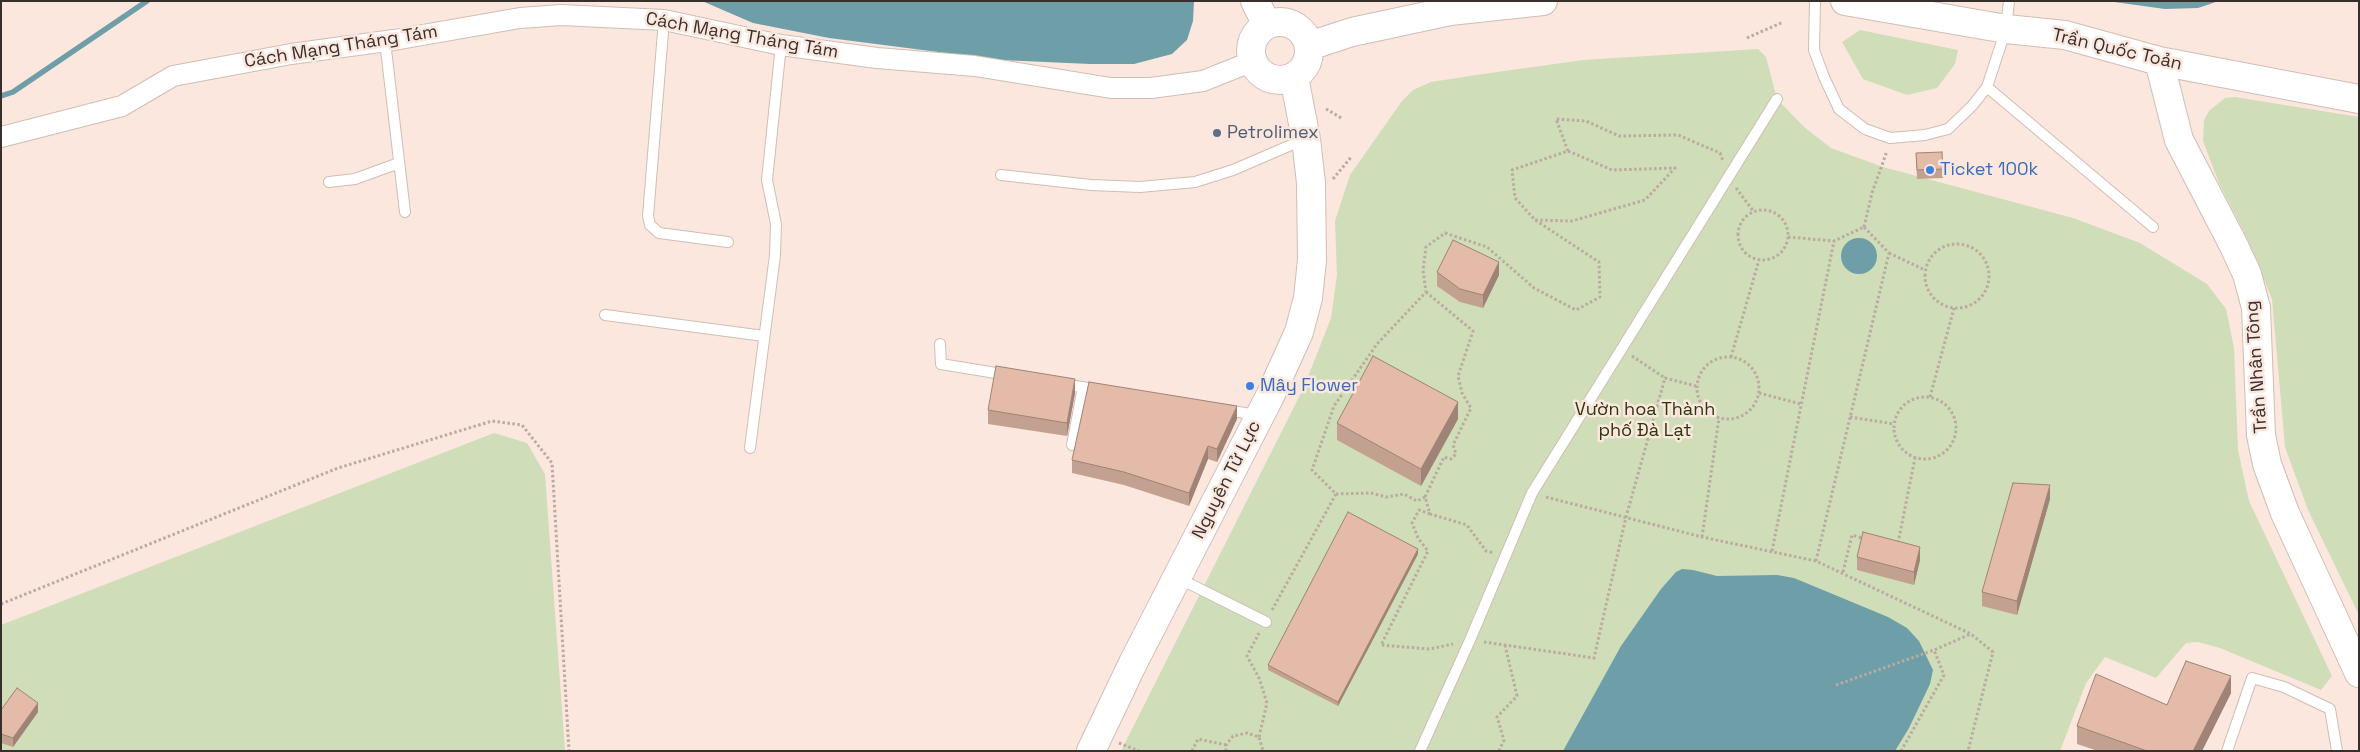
<!DOCTYPE html>
<html>
<head>
<meta charset="utf-8">
<style>
	body { margin:0 }
	#map { position:relative; width:2360px; height:752px; overflow:hidden; background:#fbe7dd; font-family:"Space Grotesk",sans-serif }
	canvas { display:block }
	.frame { position:absolute; inset:0; border:2px solid #372f2c; pointer-events:none }
</style>
</head>
<body>
<div id="map">
<canvas width="2360" height="752"></canvas>
<div class="frame"></div>
</div>
<script>
const ctx = document.querySelector('canvas').getContext('2d');
ctx.lineJoin = 'round';
function paint(path, color) { ctx.fillStyle = color; ctx.fill(path, 'evenodd'); }
const toPath = rows => new Path2D(rows.map(r => 'M' + r).join(''));
function trace(path, color, width, dash) { ctx.strokeStyle = color; ctx.lineWidth = width; ctx.lineCap = dash ? 'butt' : 'round'; ctx.setLineDash(dash || []); ctx.stroke(path); }
function write(font, color, halo, rows, align = 'center') {
  ctx.font = font + ' "Space Grotesk",sans-serif'; ctx.lineWidth = 5; ctx.setLineDash([]); ctx.textBaseline = 'middle'; ctx.strokeStyle = halo; ctx.fillStyle = color; for (const [text, x, y, turn = 0] of rows) {
    ctx.save(); ctx.translate(x, y); ctx.rotate((+turn || 0) * Math.PI / 180); ctx.textAlign = isNaN(turn) ? turn : align; if (halo) ctx.strokeText(text, 0, 0); ctx.fillText(text, 0, 0); ctx.restore();
  }
}
paint(toPath([
	[1860,30,1958,50,1955,64,1937,88,1907,95,1863,79,1842,42],
	[1758,49,1766,57,1777,99,1804,127,1831,148,1883,167,2073,218,2140,243,2207,284,2226,309,2234,348,2238,450,2249,501,2332,676,2321,690,2220,648,2198,642,2186,643,2156,678,2105,657,2086,683,2060,751,1121,751,1304,387,1331,318,1337,275,1335,221,1350,175,1402,101,1413,90,1431,82,1476,75,1583,60],
	[2235,97,2359,117,2359,615,2308,510,2285,447,2272,299,2246,236,2219,183,2203,141,2204,120,2209,111,2225,98],
	[494,433,527,443,545,474,565,751,1,751,1,625]
]), '#d0ddb9');
paint(toPath([
	[702,1,1194,1,1193,21,1187,40,1172,54,1134,64,1090,64,1001,60,829,38,753,23],
	[2107,1,2219,1,2198,8,2165,9],
	'1841 256a18 18 0 1 1 36 0a18 18 0 1 1-36 0Z',
	[1682,569,1693,570,1717,576,1777,575,1794,578,1888,617,1907,628,1919,641,1933,670,1930,684,1909,728,1895,751,1563,751,1621,646,1661,589,1676,572]
]), '#6e9ea8');
trace(toPath([
	[1,96,13,92,147,1]
]), '#6e9ea8', 5.5);
const service = toPath([
	[1815,1,1814,50,1824,77,1839,109,1865,129,1890,138,1925,135,1948,129,1972,106,1987,87,2006,29,2009,1],
	[664,20,648,216,650,225,659,233,728,242],
	[385,41,405,212],
	[1987,87,2153,227],
	[1001,175,1091,185,1140,187,1195,182,1233,170,1305,139],
	[329,182,355,179,399,163],
	[605,315,764,336],
	[940,344,941,364,1008,375],
	[1062,384,1100,390],
	[1225,410,1258,415],
	[1072,445,1083,387],
	[750,448,775,255,776,224,767,180,781,45],
	[1178,578,1266,622],
	[1420,751,1470,640,1532,493,1777,99],
	[2227,751,2252,678,2284,687,2330,709,2337,751]
]);
const minor = toPath([
	[1,137,122,106,173,76,291,54,394,40,520,18,561,15,664,20,781,45,877,58,975,66,1111,88,1151,88,1203,81,1253,61]
]);
const secondary = toPath([
	[1255,1,1267,25],
	[1845,1,2006,29,2065,35,2159,61,2359,99],
	'1251 51a29 29 0 1 1 58 0a29 29 0 1 1-58 0Z',
	[1309,46,1352,32,1450,11,1543,1],
	[2159,61,2179,140,2233,244,2247,274,2256,308,2261,435,2267,464,2285,513,2359,673],
	[1091,751,1133,663,1270,396,1299,332,1308,298,1312,260,1311,183,1306,139,1294,77]
]);
trace(service, '#d0bdb4', 12);
trace(minor, '#d0bdb4', 22);
trace(secondary, '#d0bdb4', 30);
trace(toPath([
	[1747,38,1783,22],
	[1326,109,1343,119],
	[1568,151,1556,119,1586,121,1619,136,1678,135,1720,153,1723,161],
	[1333,179,1352,156],
	[1736,188,1754,212],
	'1738 235a25 25 0 1 1 50 0a25 25 0 1 1-50 0Z',
	[1864,227,1872,193,1887,151],
	[1788,237,1834,241],
	'1925 276a32 32 0 1 1 64 0a32 32 0 1 1-64 0Z',
	[1889,253,1925,270],
	[1426,292,1473,331,1458,376,1462,393,1471,408,1453,445,1456,454,1451,459,1444,457,1425,497,1430,514,1467,525,1486,551,1494,553],
	[1632,356,1665,378],
	'1697 388a31 31 0 1 1 62 0a31 31 0 1 1-62 0Z',
	[1731,357,1759,260],
	[1759,393,1801,404],
	'1894 428a31 31 0 1 1 62 0a31 31 0 1 1-62 0Z',
	[1930,397,1954,308],
	[1850,417,1894,424],
	[1336,494,1371,493,1386,497,1404,494,1417,501,1425,497],
	[1546,497,1702,537,1816,561,1971,634,1993,652,1968,751],
	[1430,514,1419,510,1412,523,1418,538,1428,551,1381,645,1429,649,1453,644],
	[1702,537,1719,418],
	[1898,543,1915,458],
	[1772,551,1834,241,1864,227],
	[1816,561,1889,253,1864,227],
	[1843,572,1852,535,1865,539],
	[1,604,338,468,492,421,522,425,552,463,569,751],
	[1272,610,1336,494,1312,470,1334,406,1377,344,1426,292,1423,270,1426,247,1445,233,1487,247,1534,288,1576,310,1600,297,1599,262,1535,220,1515,198,1512,170,1568,151,1612,170,1675,168,1645,200,1572,221,1535,220],
	[1484,642,1594,658,1626,517,1665,378,1696,386],
	[1836,685,1934,650,1971,634],
	[1259,737,1267,703,1259,678,1247,656,1259,633],
	[1119,743,1139,751],
	[1192,751,1198,739,1226,745],
	[1226,751,1226,745,1233,736,1247,733,1259,737,1263,751],
	[1499,751,1504,740,1497,717,1517,696,1505,645],
	[1901,751,1944,675,1934,650]
]), '#baaaa2', 3, [2.5, 2.5]);
trace(service, '#fff', 10);
trace(minor, '#fff', 20);
trace(secondary, '#fff', 28);
paint(toPath([
	[1916,153,1943,169,1943,178,1917,179],
	[1437,272,1499,275,1483,308,1460,302,1437,286],
	[1075,393,1067,436,988,424,988,410],
	[1237,419,1217,462,1208,459,1189,506,1124,485,1072,473,1072,460],
	[1458,419,1421,486,1337,440,1337,423],
	[2050,499,2017,615,1982,606,1982,592],
	[1418,554,1338,706,1268,670,1268,665],
	[1857,557,1920,560,1914,585,1857,570],
	[2231,693,2202,751,2098,751,2077,744,2077,726,2167,705],
	[1,710,38,712,13,747,1,743]
]), '#c3a190');
paint(toPath([
	[1499,262,1499,275,1483,308,1483,295],
	[1075,379,1075,393,1067,436,1067,423],
	[1458,402,1458,419,1421,486,1421,469],
	[1237,406,1237,419,1217,462,1217,449],
	[1208,446,1208,459,1189,506,1189,493],
	[2050,485,2050,499,2017,615,2017,601],
	[1920,547,1920,560,1914,585,1914,572],
	[1418,549,1418,554,1338,706,1338,702],
	[2231,676,2231,693,2202,751,2193,751],
	[38,703,38,712,13,747,13,738]
]), '#9f8376');
const building = toPath([
	[1942,152,1943,169,1917,170,1916,153,1942,152],
	[1453,240,1499,262,1483,295,1460,289,1437,272,1453,240],
	[1373,356,1458,402,1421,469,1337,423,1373,356],
	[996,366,1075,379,1067,423,988,410,996,366],
	[1089,382,1237,406,1217,449,1208,446,1189,493,1124,472,1072,460,1089,382],
	[2013,483,2050,485,2017,601,1982,592,2013,483],
	[1348,512,1418,549,1338,702,1268,665,1348,512],
	[1863,532,1920,547,1914,572,1857,557,1863,532],
	[2186,661,2231,676,2193,751,2147,751,2077,726,2096,674,2167,705,2186,661],
	[17,688,38,703,13,738,1,734,1,710,17,688]
]);
paint(building, '#e3bba8');
trace(building, '#9f8376', 1);
for (const [x, y, r, color] of [
	[1217,133,5,"#5c6f8a"],
	[1930,170,5,"#3f7fe0"],
	[1250,386,5,"#3f7fe0"]
]) { const dot = new Path2D(); dot.arc(x, y, r, 0, 2 * Math.PI); ctx.fillStyle = color; ctx.fill(dot); trace(dot, '#fbe7dd', 2); }
write('18px', '#372f2c', '#fbe7dd', [
	["Cách Mạng Tháng Tám",742,36,10],
	["Cách Mạng Tháng Tám",341,47,-9],
	["Trần Quốc Toản",2117,50,13],
	["Trần Nhân Tông",2257,367,-94],
	["Nguyên Tử Lực",1227,480,-63]
]);
write('18px', '#4e5e75', '#fbe7dd', [
	["Petrolimex",1227,133]
], 'left');
write('18px', '#366cbe', '#fbe7dd', [
	["Ticket 100k",1940,170],
	["Mây Flower",1260,386]
], 'left');
write('18px', '#2a370b', '#fbe7dd', [
	["Vườn hoa Thành",1645,410],
	["phố Đà Lạt",1645,431]
]);
</script>
</body>
</html>
